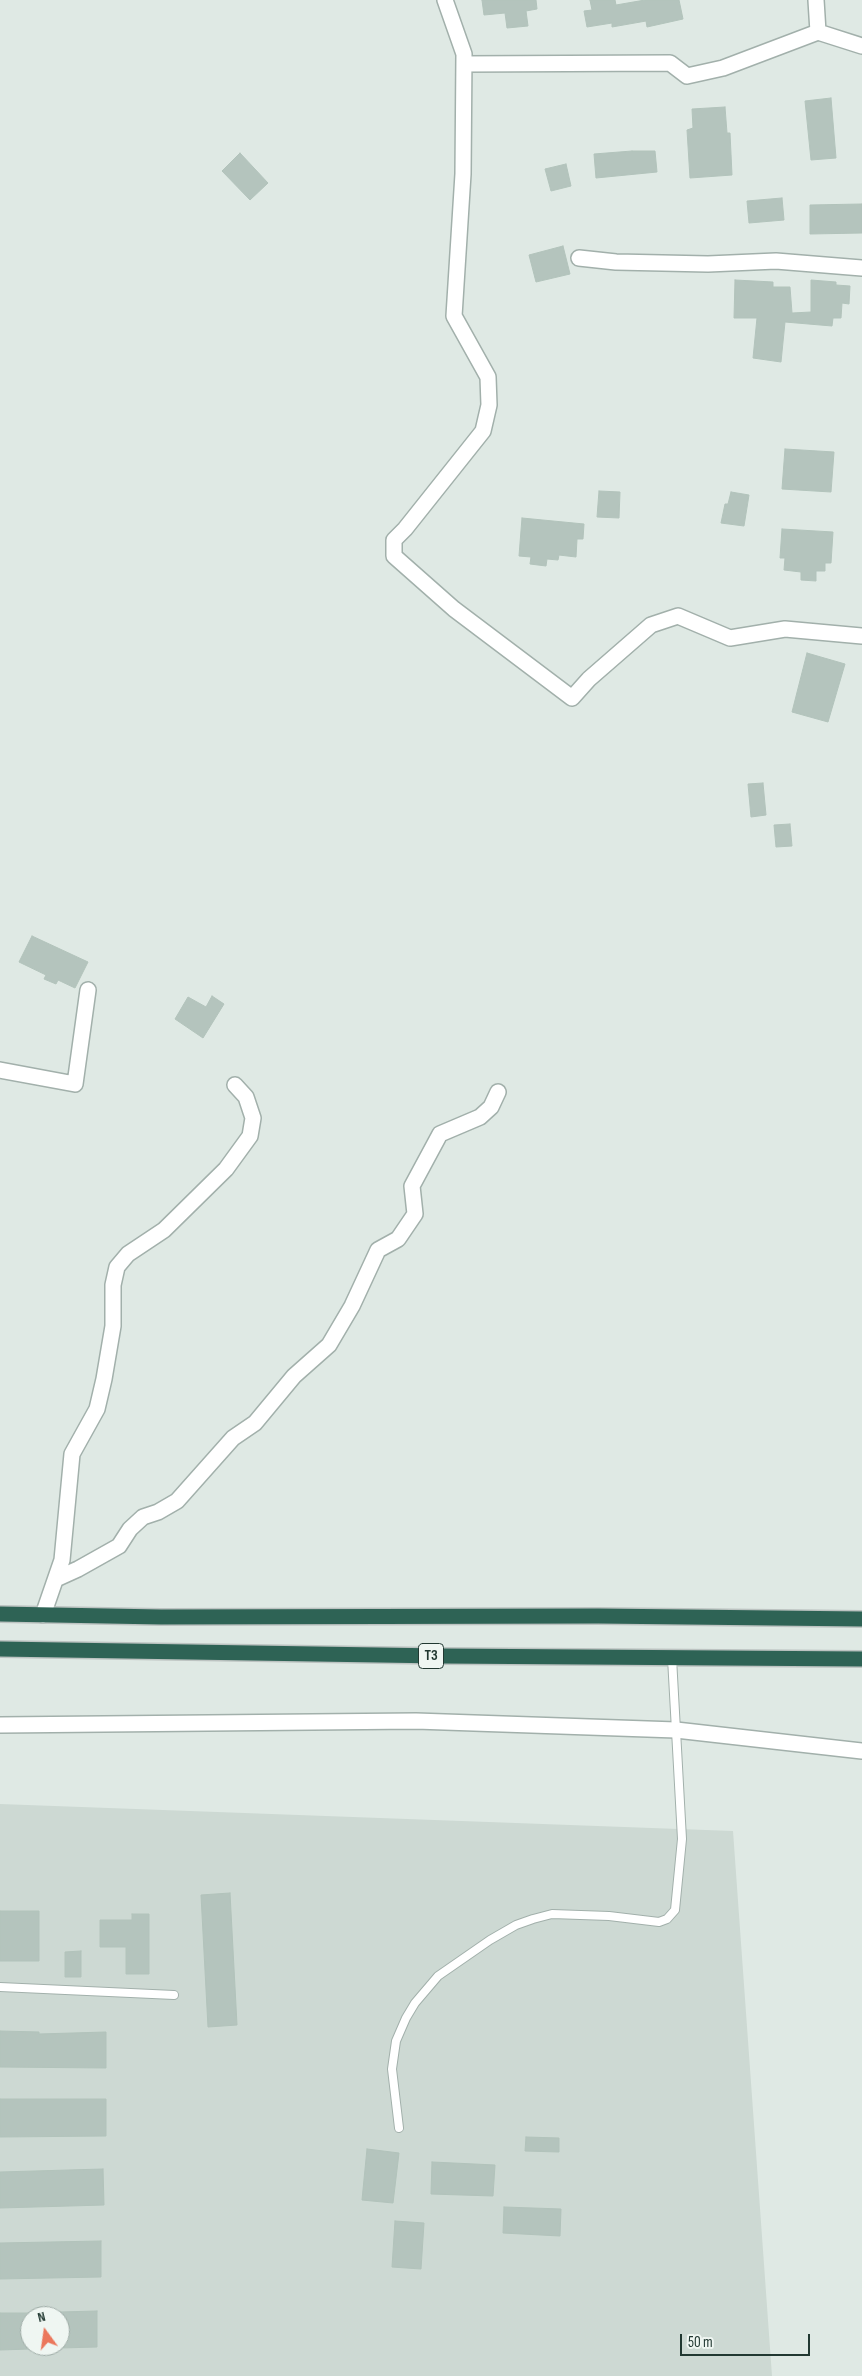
<!DOCTYPE html>
<html>
<head>
<meta charset="utf-8">
<style>
	body { margin:0 }
	#map { position:relative; width:862px; height:2376px; overflow:hidden; background:#dfe9e4; font-family:"Sofia Sans Condensed",sans-serif }
	canvas { display:block }
	.north { position:absolute; left:20px; top:2306px; width:50px; height:50px; box-sizing:border-box; background:#eff6f2; border:1px solid #9daaa5; border-radius:50%; rotate:346deg; font-size:14px; font-weight:700; line-height:20px; text-align:center; color:#213831 }
	.north::after { content:''; display:block; margin:auto; width:18px; height:22px; background:#eb775c; clip-path:polygon(50% 0,100% 100%,50% 72%,0 100%) }
	.scale { position:absolute; left:680px; top:2334px; width:130px; height:22px; box-sizing:border-box; border:2px solid #213831; border-top:0; padding-left:6px; font-size:15px; line-height:18px; white-space:nowrap; color:#213831; -webkit-text-stroke:4px #eff6f2; paint-order:stroke }
</style>
</head>
<body>
<div id="map">
<canvas width="862" height="2376"></canvas>
<div class="north">N</div>
<div class="scale">50 m</div>
</div>
<script>
const ctx = document.querySelector('canvas').getContext('2d');
ctx.lineJoin = 'round';
function paint(path, color) { ctx.fillStyle = color; ctx.fill(path, 'evenodd'); }
const toPath = rows => new Path2D(rows.map(r => 'M' + r).join(''));
function trace(path, color, width, dash) { ctx.strokeStyle = color; ctx.lineWidth = width; ctx.lineCap = dash ? 'butt' : 'round'; ctx.setLineDash(dash || []); ctx.stroke(path); }
function write(font, color, halo, rows, align = 'center') {
  ctx.font = font + ' "Sofia Sans Condensed",sans-serif'; ctx.lineWidth = 5; ctx.setLineDash([]); ctx.textBaseline = 'middle'; ctx.strokeStyle = halo; ctx.fillStyle = color; for (const [text, x, y, turn = 0] of rows) {
    ctx.save(); ctx.translate(x, y); ctx.rotate((+turn || 0) * Math.PI / 180); ctx.textAlign = isNaN(turn) ? turn : align; if (halo) ctx.strokeText(text, 0, 0); ctx.fillText(text, 0, 0); ctx.restore();
  }
}
paint(toPath([
	[0,1804,733,1831,772,2376,0,2376],
	[30,2316,60,2316,60,2346,30,2346]
]), '#cdd9d3');
const building = toPath([
	[482,0,536,0,537,9,526,11,528,26,507,28,505,13,484,15,482,0],
	[590,0,615,0,616,5,645,0,679,0,683,19,647,27,646,21,612,27,612,23,587,27,584,11,592,10,590,0],
	[831,98,836,158,811,160,805,101,831,98],
	[725,107,727,133,730,133,732,175,690,178,687,130,693,128,692,109,725,107],
	[632,151,655,151,657,172,596,178,594,154,632,151],
	[240,153,268,183,250,200,222,171,240,153],
	[566,164,571,186,551,191,545,169,566,164],
	[782,198,784,220,749,223,747,201,782,198],
	[862,204,862,233,810,234,810,205,862,204],
	[563,246,570,274,536,282,529,255,563,246],
	[735,280,773,282,773,287,790,287,792,313,811,312,811,280,836,282,836,285,850,286,849,304,842,303,841,318,833,318,832,326,785,322,781,362,753,358,757,318,734,318,735,280],
	[785,449,834,452,831,492,782,489,785,449],
	[599,491,620,492,619,518,597,517,599,491],
	[731,492,749,495,744,526,721,523,725,504,728,504,731,492],
	[522,518,584,524,583,539,577,539,576,557,559,555,558,560,547,559,546,566,530,564,531,557,519,556,522,518],
	[782,529,833,532,831,563,825,563,825,571,816,571,816,581,801,580,801,572,784,570,785,558,780,558,782,529],
	[807,653,845,664,828,722,792,712,807,653],
	[763,783,766,815,751,817,748,784,763,783],
	[790,824,792,846,776,847,774,825,790,824],
	[32,936,88,962,75,988,58,980,56,984,44,979,46,975,19,962,32,936],
	[212,996,224,1004,203,1038,175,1019,188,997,206,1007,212,996],
	[230,1893,237,2025,208,2027,201,1895,230,1893],
	[0,1911,39,1911,39,1961,0,1961,0,1911],
	[132,1914,149,1914,149,1974,126,1974,126,1947,100,1947,100,1920,132,1920,132,1914],
	[81,1951,81,1977,65,1977,65,1952,81,1951],
	[0,2031,39,2032,39,2034,106,2032,106,2068,0,2067,0,2031],
	[0,2099,106,2099,106,2136,0,2137,0,2099],
	[526,2137,559,2138,559,2152,525,2151,526,2137],
	[367,2149,399,2153,393,2203,362,2200,367,2149],
	[432,2162,495,2165,493,2196,431,2194,432,2162],
	[103,2169,104,2205,0,2208,0,2172,103,2169],
	[504,2207,561,2209,560,2236,503,2233,504,2207],
	[395,2221,424,2223,421,2269,392,2267,395,2221],
	[101,2241,101,2277,0,2279,0,2243,101,2241],
	[97,2311,97,2347,60,2348,60,2312,97,2311],
	[0,2313,30,2313,30,2349,0,2350,0,2313]
]);
paint(building, '#b4c4bd');
trace(building, '#b2c3bb', 1);
const lane = toPath([
	[0,1987,174,1995],
	[399,2128,392,2069,396,2041,406,2018,415,2003,438,1976,490,1940,516,1925,533,1919,552,1914,609,1916,659,1922,667,1919,675,1910,682,1839,672,1658]
]);
const street = toPath([
	[445,0,464,54,463,174,454,316,488,377,489,405,483,431,405,529,394,540,394,556,454,609,572,698,589,679,651,625,678,616,730,638,785,629,862,636],
	[818,32,862,46],
	[464,64,670,63,687,76,723,68,818,32,816,0],
	[579,258,616,262,708,264,776,261,862,268],
	[0,1070,75,1084,88,990],
	[56,1579,78,1569,119,1546,130,1529,143,1517,158,1512,177,1501,233,1438,255,1423,294,1376,329,1345,352,1306,378,1250,398,1239,415,1214,412,1186,440,1134,480,1117,491,1107,498,1092],
	[43,1615,62,1560,72,1454,97,1409,104,1379,113,1326,113,1285,117,1267,128,1254,164,1230,226,1169,250,1136,253,1118,246,1097,235,1085],
	[0,1725,416,1721,676,1730,862,1751]
]);
const highway = toPath([
	[0,1614,161,1617,598,1616,862,1619],
	[0,1649,442,1656,862,1659]
]);
trace(lane, '#a2b0ab', 10);
trace(street, '#a2b0ab', 18);
trace(highway, '#bcc3c1', 18);
trace(lane, '#fff', 8);
trace(street, '#fff', 15);
trace(highway, '#2e6355', 15);
for (const [x, y, w] of [
	[431,1656,25]
]) { const box = new Path2D(); box.roundRect(x - w / 2, y - 12.5, w, 25, 4); ctx.fillStyle = '#eff6f2'; ctx.fill(box); trace(box, '#213831', 1); }
write('bold 15px', '#213831', null, [
	["T3",431,1656]
]);
</script>
</body>
</html>
